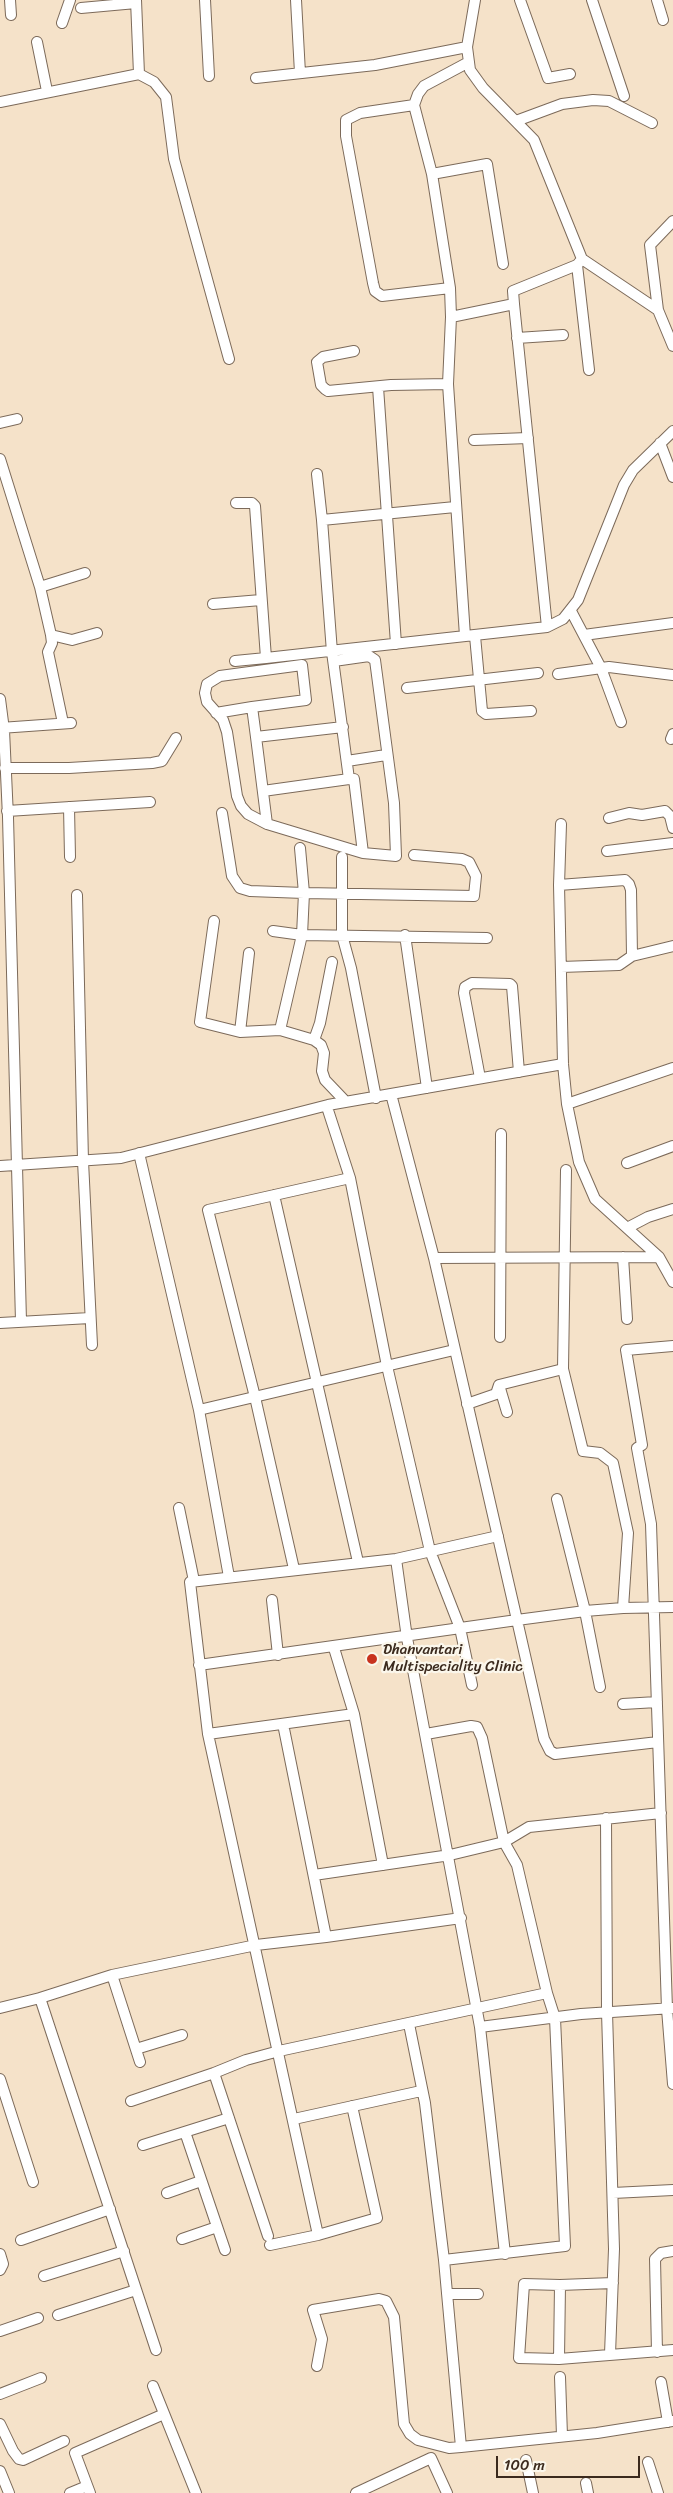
<!DOCTYPE html>
<html>
<head>
<meta charset="utf-8">
<style>
	body { margin:0 }
	#map { position:relative; width:673px; height:2493px; overflow:hidden; background:#f5e2c9; font-family:Sriracha,sans-serif }
	canvas { display:block }
	.scale { position:absolute; left:496px; top:2456px; width:144px; height:22px; box-sizing:border-box; border:2px solid #3b2a1e; border-top:0; padding-left:6px; font-size:15px; line-height:18px; white-space:nowrap; color:#3b2a1e; -webkit-text-stroke:4px #fbf7ec; paint-order:stroke }
</style>
</head>
<body>
<div id="map">
<canvas width="673" height="2493"></canvas>
<div class="scale">100 m</div>
</div>
<script>
const ctx = document.querySelector('canvas').getContext('2d');
ctx.lineJoin = 'round';
const toPath = rows => new Path2D(rows.map(r => 'M' + r).join(''));
function trace(path, color, width, dash) { ctx.strokeStyle = color; ctx.lineWidth = width; ctx.lineCap = dash ? 'butt' : 'round'; ctx.setLineDash(dash || []); ctx.stroke(path); }
function write(font, color, halo, rows, align = 'center') {
  ctx.font = font + ' Sriracha,sans-serif'; ctx.lineWidth = 4.5; ctx.setLineDash([]); ctx.textBaseline = 'middle'; ctx.strokeStyle = halo; ctx.fillStyle = color; for (const [text, x, y, turn = 0] of rows) {
    ctx.save(); ctx.translate(x, y); ctx.rotate((+turn || 0) * Math.PI / 180); ctx.textAlign = isNaN(turn) ? turn : align; if (halo) ctx.strokeText(text, 0, 0); ctx.fillText(text, 0, 0); ctx.restore();
  }
}
const street = toPath([
	[10,0,11,15],
	[205,0,209,76],
	[296,0,300,73],
	[475,0,467,47,470,70,483,88,534,140,582,259,658,310,673,346],
	[520,0,548,78,570,74],
	[592,0,624,96],
	[657,0,663,20],
	[81,8,136,3],
	[62,23,70,0],
	[37,42,47,91],
	[139,74,154,82,166,97,174,159,229,359],
	[256,78,375,65,467,47],
	[0,102,139,74,136,0],
	[414,105,360,113,346,120,346,136,373,283,375,291,382,296,450,288],
	[516,121,562,104,593,100,609,101,652,123],
	[432,174,487,164,503,264],
	[577,265,589,370],
	[514,304,547,627],
	[658,310,650,245,673,221],
	[451,317,514,304,513,291,577,265,582,259],
	[517,338,563,335],
	[354,351,323,357,317,362,321,385,325,389,328,391,391,385,448,384],
	[378,387,396,644],
	[0,423,17,419],
	[474,440,528,438],
	[660,443,673,477],
	[0,459,40,587,51,635,72,640,97,633],
	[317,474,322,520],
	[236,503,252,503,255,506,266,658,547,627,563,619,578,600,624,485,633,470,673,431],
	[40,587,85,573],
	[213,604,261,600],
	[571,611,601,668,621,722],
	[51,635,52,643,48,652,63,723],
	[584,635,673,623],
	[465,636,448,384,451,317,450,288,432,174,414,105,418,94,424,86,467,63],
	[475,636,482,711,486,714,531,711],
	[235,661,266,658],
	[558,674,609,667,673,675],
	[407,688,538,673],
	[0,699,4,730,8,817,21,1321],
	[252,707,306,700,302,665,220,676,207,684,205,693,207,702,223,720,227,732,237,796,241,806,248,814,267,824],
	[216,713,252,707,256,737,343,727],
	[0,728,71,723],
	[256,737,267,824,363,853,396,856,394,803,375,660,369,656,334,661],
	[671,739,673,734],
	[347,761,386,755],
	[5,768,69,768,152,763,162,761,176,738],
	[263,791,349,779],
	[69,807,70,857],
	[7,811,150,802],
	[222,813,232,876,240,888,250,891,304,893,474,896,476,876,469,862,462,859,414,855],
	[609,818,629,813,642,815,665,811,670,816,673,828],
	[561,824,559,885,563,1064,567,1104,579,1162,595,1199,659,1257,673,1282],
	[607,851,673,843],
	[363,853,354,779,349,779,332,652,322,520,455,507],
	[342,857,342,935,351,968,376,1098],
	[559,885,625,880,629,884,631,890,632,956,619,965,561,967],
	[77,895,83,1161,92,1345],
	[214,921,200,1022,240,1032,280,1030,314,1040,321,1045,324,1053,322,1071,325,1080,346,1102],
	[273,931,302,935,487,938],
	[405,935,427,1088],
	[632,956,673,946],
	[280,1030,302,935,304,893,300,848],
	[240,1032,249,953],
	[314,1040,320,1023,332,962],
	[480,1078,464,993,465,987,472,983,510,984,512,986,519,1072],
	[391,1094,434,1258,517,1620,585,1611,557,1499],
	[567,1104,673,1068],
	[327,1107,350,1178,387,1366,430,1551,460,1628,472,1685],
	[139,1153,199,1410],
	[627,1163,673,1146],
	[0,1166,121,1158,328,1105,563,1064],
	[566,1170,563,1369,583,1451,600,1453,613,1463,628,1533,623,1608,673,1607],
	[274,1195,358,1562],
	[627,1228,648,1217,673,1209],
	[623,1257,627,1319],
	[434,1258,659,1257],
	[0,1323,90,1318],
	[500,1337,501,1134],
	[673,1346,626,1350,642,1445,637,1448,651,1524,667,2009,673,2084],
	[499,1385,507,1412],
	[467,1404,496,1394,499,1385,563,1369],
	[179,1508,194,1581],
	[396,1559,407,1638,480,2027,505,2254],
	[294,1569,255,1397,208,1210,350,1178],
	[229,1577,199,1410,454,1350],
	[272,1600,278,1655],
	[334,1648,354,1714,383,1865],
	[199,1665,517,1620,544,1739,550,1751,555,1754,658,1742],
	[600,1687,585,1611,623,1608],
	[623,1704,657,1702],
	[283,1724,326,1937],
	[208,1734,354,1714],
	[606,1818,607,2012,614,2249,610,2354],
	[314,1875,450,1855,504,1842,482,1738,477,1727,471,1726,426,1734],
	[112,1975,140,2062],
	[40,1998,156,2350],
	[0,2008,40,1998,112,1975,256,1945,326,1937,461,1918],
	[409,2024,425,2103,444,2260,461,2447],
	[480,2027,581,2014,673,2008],
	[136,2049,182,2035],
	[0,2079,33,2182],
	[131,2101,214,2073],
	[294,2119,421,2091],
	[185,2132,225,2250],
	[143,2145,229,2118],
	[167,2193,201,2181],
	[613,2193,673,2190],
	[318,2235,208,1734,190,1582,396,1559,498,1536],
	[268,2236,214,2073,246,2060,279,2051,547,1993,517,1865,504,1842,529,1827,661,1813],
	[182,2239,217,2227],
	[21,2240,110,2209],
	[270,2245,318,2235,377,2218,352,2106],
	[0,2254,3,2264,0,2270],
	[444,2260,565,2246,555,2018,547,1993],
	[44,2276,124,2251],
	[560,2285,613,2283],
	[447,2294,478,2294],
	[58,2315,136,2290],
	[0,2331,38,2318],
	[657,2352,655,2259,661,2253,673,2251],
	[559,2359,560,2285,524,2284,519,2358,559,2359,673,2350],
	[317,2366,322,2339,313,2310,379,2299,386,2301,394,2317,404,2424,410,2434,418,2440,449,2448,461,2447,597,2433,673,2421],
	[560,2377,562,2436],
	[661,2382,668,2422],
	[153,2386,196,2493],
	[0,2394,41,2378],
	[0,2424,13,2451,19,2459,23,2460,64,2441],
	[526,2460,533,2493],
	[648,2462,658,2493],
	[0,2471,9,2493],
	[586,2483,588,2493],
	[70,2493,87,2486],
	[90,2493,75,2453,164,2414],
	[356,2493,431,2458,447,2493]
]);
trace(street, '#7c6a5a', 12);
trace(street, '#fff', 10);
for (const [x, y, r, color] of [
	[372,1659,6,"#c8321e"]
]) { const dot = new Path2D(); dot.arc(x, y, r, 0, 2 * Math.PI); ctx.fillStyle = color; ctx.fill(dot); trace(dot, '#fbf7ec', 2); }
write('15px', '#3b2a1e', '#fbf7ec', [
	["Dhanvantari",383,1650],
	["Multispeciality Clinic",383,1667]
], 'left');
</script>
</body>
</html>
